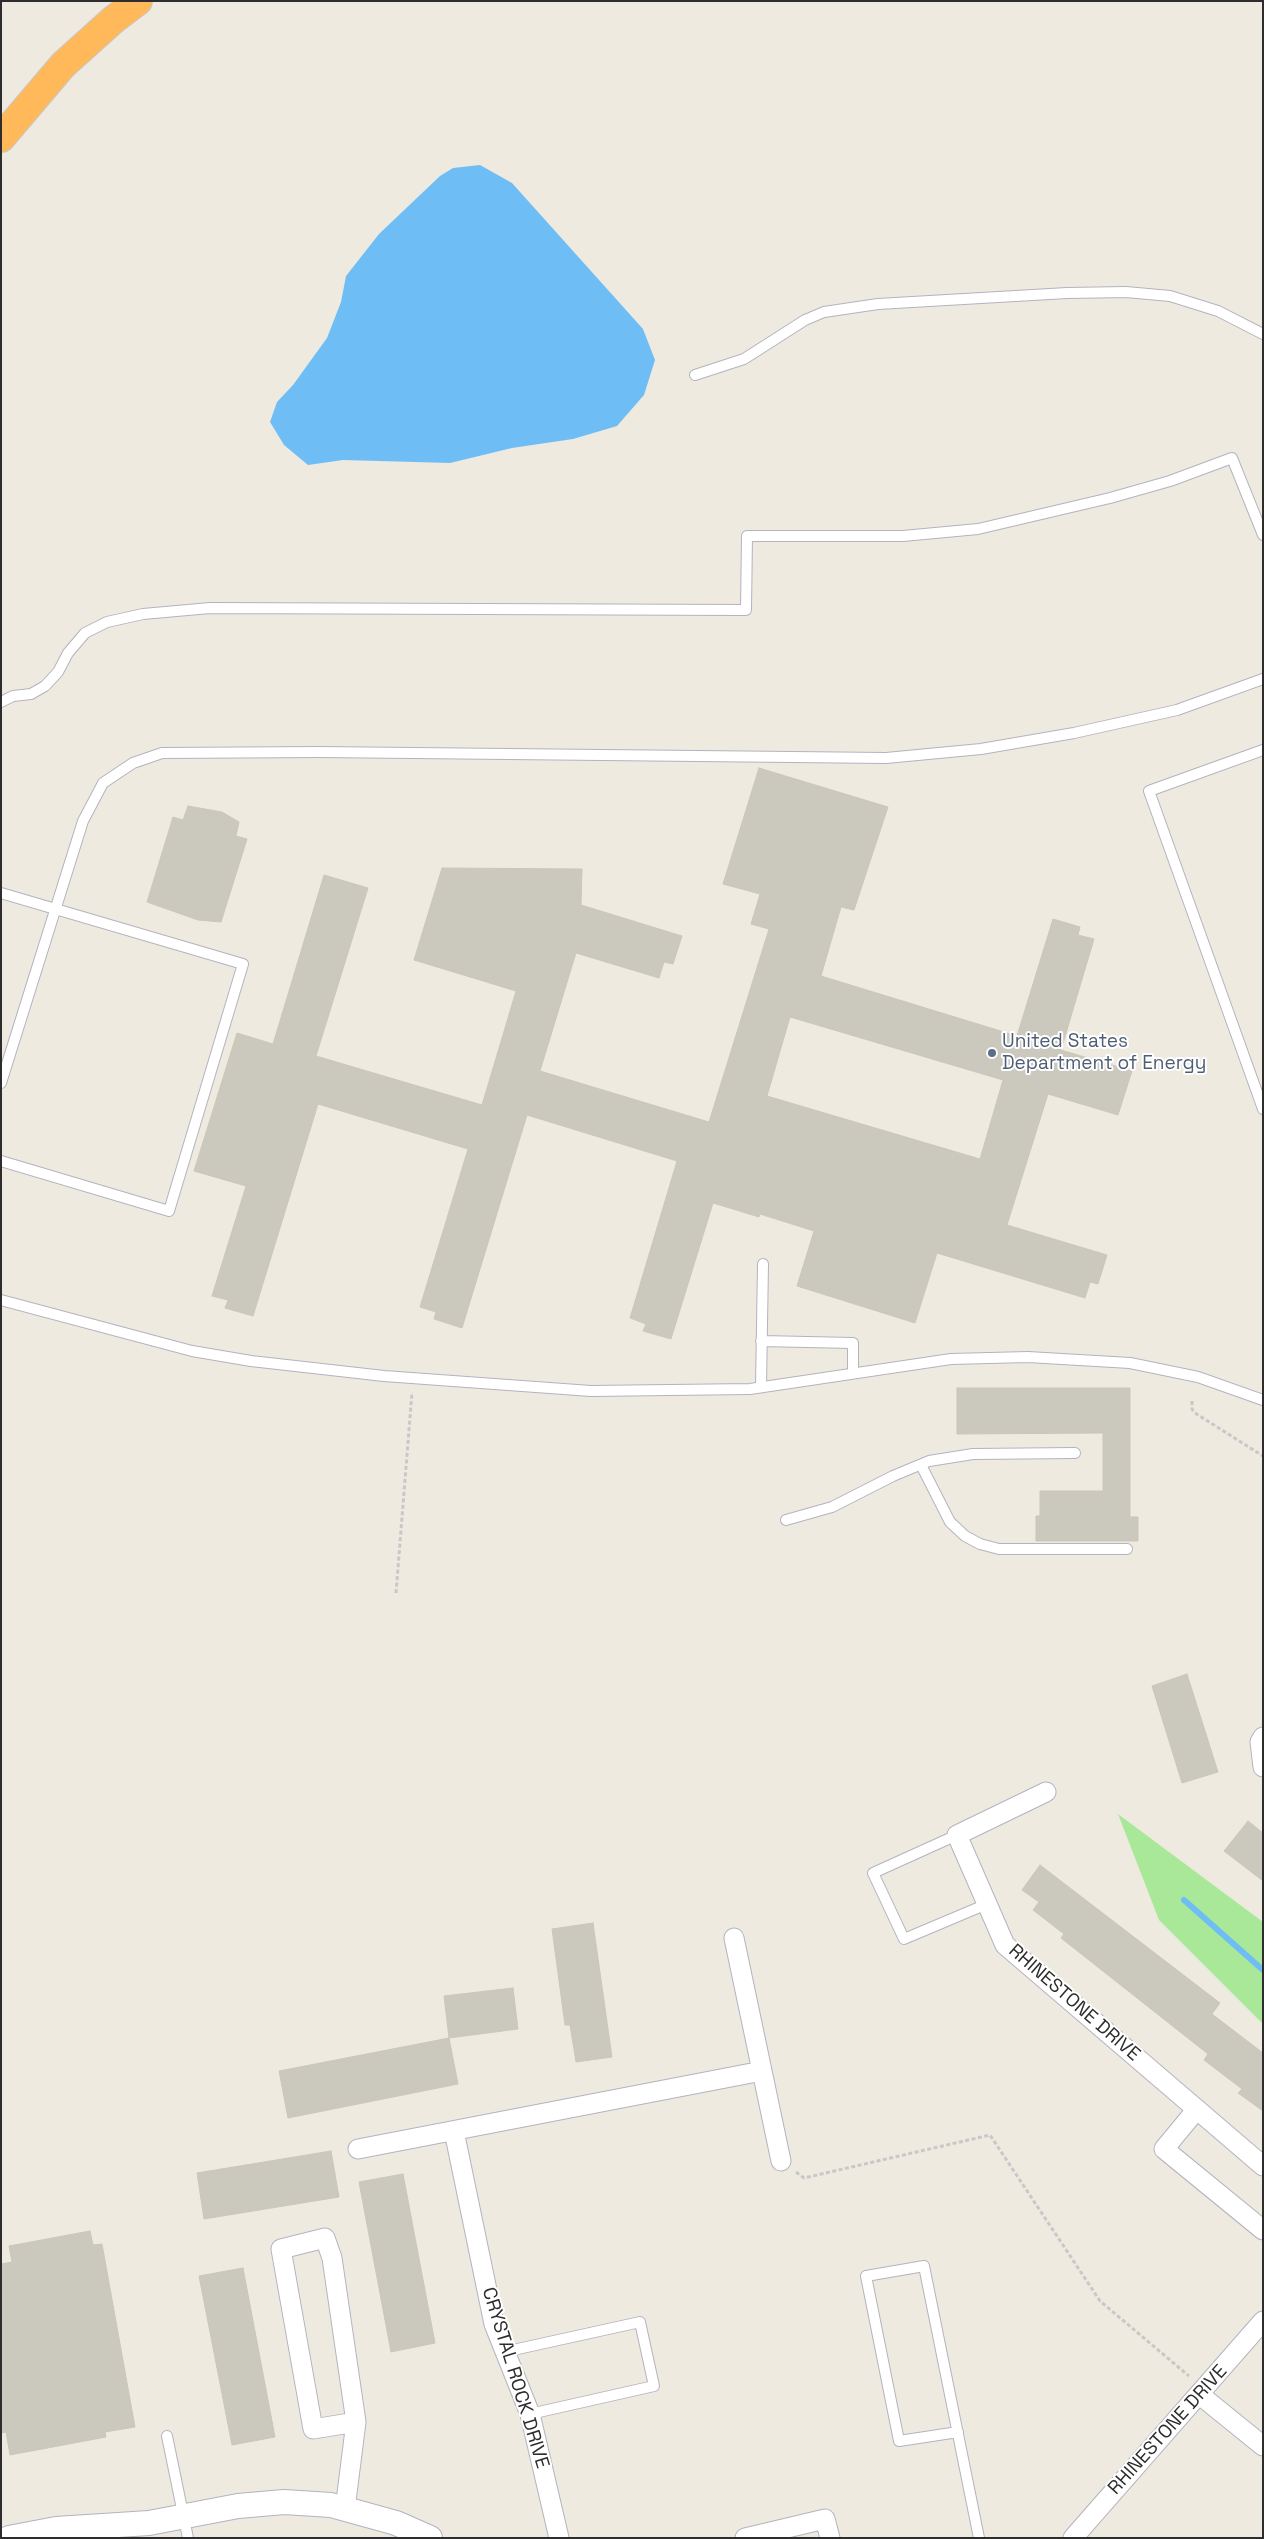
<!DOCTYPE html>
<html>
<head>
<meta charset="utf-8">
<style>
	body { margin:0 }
	#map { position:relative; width:1264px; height:2539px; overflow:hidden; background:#efeadf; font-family:"Space Grotesk",sans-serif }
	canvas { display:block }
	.frame { position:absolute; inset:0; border:2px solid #2d2d2d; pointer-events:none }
</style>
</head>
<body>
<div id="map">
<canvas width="1264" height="2539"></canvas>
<div class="frame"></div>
</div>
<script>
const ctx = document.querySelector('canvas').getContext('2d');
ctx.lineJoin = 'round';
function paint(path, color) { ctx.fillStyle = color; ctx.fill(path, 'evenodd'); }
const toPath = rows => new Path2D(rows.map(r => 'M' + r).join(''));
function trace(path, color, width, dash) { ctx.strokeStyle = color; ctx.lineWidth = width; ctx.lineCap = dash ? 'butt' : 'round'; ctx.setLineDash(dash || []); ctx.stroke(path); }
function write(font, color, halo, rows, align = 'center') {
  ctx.font = font + ' "Space Grotesk",sans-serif'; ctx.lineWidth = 4; ctx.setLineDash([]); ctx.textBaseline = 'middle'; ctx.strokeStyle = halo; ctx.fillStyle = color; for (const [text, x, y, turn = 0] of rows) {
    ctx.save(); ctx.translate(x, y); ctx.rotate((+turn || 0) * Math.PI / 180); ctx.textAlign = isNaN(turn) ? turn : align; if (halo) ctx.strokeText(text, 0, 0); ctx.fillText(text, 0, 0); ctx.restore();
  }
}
paint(toPath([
	[1118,1814,1263,1922,1263,2024,1159,1920]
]), '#a9e899');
paint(toPath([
	[480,165,512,183,643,329,655,360,644,395,617,426,573,439,512,448,450,463,343,460,308,465,284,445,270,422,277,402,293,385,327,338,341,302,346,276,379,234,440,176,453,168]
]), '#6ebef5');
trace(toPath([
	[1184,1900,1263,1970]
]), '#6ebef5', 6);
const building = toPath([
	[759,768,888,807,854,910,841,907,821,976,1017,1036,1053,919,1080,927,1078,935,1094,939,1061,1050,1132,1071,1118,1115,1048,1094,1007,1225,1107,1255,1098,1284,1090,1282,1085,1298,937,1253,915,1323,797,1286,814,1231,760,1214,759,1217,713,1203,671,1339,643,1331,646,1324,630,1318,677,1161,527,1115,462,1328,434,1319,436,1312,420,1307,468,1149,318,1104,253,1316,225,1308,228,1300,212,1296,246,1186,194,1171,237,1033,273,1044,324,875,368,888,316,1056,482,1105,516,991,414,960,442,868,582,869,581,905,682,936,673,964,664,962,659,978,576,953,540,1071,709,1122,769,929,751,924,760,894,723,884,759,768],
	[790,1017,1003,1080,980,1159,767,1096,790,1017],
	[188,806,222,812,239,822,236,836,247,839,221,922,198,920,147,902,173,817,183,820,188,806],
	[957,1388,1130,1388,1130,1517,1138,1517,1138,1541,1036,1541,1036,1516,1040,1516,1040,1491,1103,1491,1103,1433,957,1434,957,1388],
	[1187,1674,1218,1772,1182,1783,1152,1686,1187,1674],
	[1248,1821,1263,1833,1263,1881,1224,1851,1248,1821],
	[1040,1865,1220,2003,1212,2014,1263,2053,1263,2111,1238,2093,1242,2089,1204,2060,1208,2054,1061,1938,1064,1934,1033,1910,1039,1902,1022,1890,1040,1865],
	[593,1923,612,2057,576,2062,570,2025,565,2025,552,1929,593,1923],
	[513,1988,518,2029,449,2038,444,1996,513,1988],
	[449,2038,458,2084,288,2118,279,2071,449,2038],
	[331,2151,339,2197,204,2219,197,2173,331,2151],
	[403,2174,435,2343,391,2352,359,2182,403,2174],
	[90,2231,93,2245,102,2244,135,2427,105,2432,106,2437,10,2455,6,2432,1,2433,1,2264,12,2262,9,2246,90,2231],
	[243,2268,275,2437,232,2445,199,2276,243,2268]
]);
paint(building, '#cbc8bd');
trace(building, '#cbc7b8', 1);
const service = toPath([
	[695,375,744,359,805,320,824,312,878,304,1067,293,1126,292,1170,296,1218,311,1263,334],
	[1,702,13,696,31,694,45,686,58,672,68,653,85,633,107,622,143,614,210,608,746,610,747,536,903,536,978,529,1110,498,1170,481,1232,458,1263,535],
	[1263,750,1149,791,1263,1109],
	[1,893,243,964,169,1211,1,1161],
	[1,1083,83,821,103,783,133,763,162,753,319,752,886,758,981,749,1074,733,1177,710,1263,679],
	[1,1300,192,1351,251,1361,384,1376,591,1391,750,1389,951,1359,1028,1357,1130,1363,1198,1377,1263,1400],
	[761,1341,853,1343,853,1373],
	[761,1386,763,1264],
	[921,1465,950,1522,965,1536,980,1544,999,1549,1127,1549],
	[786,1520,832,1507,893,1476,929,1461,973,1454,1075,1453],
	[957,1835,873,1873,904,1939,987,1904],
	[504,2352,640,2322,654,2386,530,2414],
	[958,2432,899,2441,866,2276,924,2266,979,2538],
	[167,2436,188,2538]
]);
const minor = toPath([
	[1263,1737,1260,1742,1263,1767],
	[1046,1792,957,1835,1005,1945,1263,2166],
	[734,1938,781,2161],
	[1197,2109,1164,2149,1263,2230],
	[454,2131,494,2324,530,2414,559,2538],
	[358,2149,762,2071],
	[1200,2395,1263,2446],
	[345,2509,356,2422,332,2258,325,2238,281,2249,313,2429,356,2422],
	[745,2538,825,2519,830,2538],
	[1073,2538,1263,2321]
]);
const tertiary = toPath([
	[9,2538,56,2529,149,2523,238,2506,284,2502,331,2505,396,2523,430,2538]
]);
const motorway = toPath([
	[1,138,63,65,113,20,138,1]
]);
trace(service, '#b3b3c1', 12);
trace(minor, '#b3b3c1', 21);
trace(tertiary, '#b3b3c1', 26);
trace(motorway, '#c8c8c8', 30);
trace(toPath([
	[1192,1401,1192,1409,1195,1413,1263,1456],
	[396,1593,412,1392],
	[796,2172,804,2178,990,2135,1100,2301,1189,2376]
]), '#c8c8c8', 3, [4, 2.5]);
trace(service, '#fff', 10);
trace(minor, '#fff', 19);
trace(tertiary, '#fff', 24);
trace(motorway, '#ffb95a', 28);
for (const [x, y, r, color] of [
	[992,1053,5,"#5c6f8a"]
]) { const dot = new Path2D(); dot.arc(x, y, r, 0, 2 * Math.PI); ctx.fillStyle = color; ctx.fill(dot); trace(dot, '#fff', 2); }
write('19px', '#4e5e75', '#fff', [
	["United States",1002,1042],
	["Department of Energy",1002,1064]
], 'left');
write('19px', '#2d2d2d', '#fff', [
	["RHINESTONE DRIVE",1074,2003,41],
	["CRYSTAL ROCK DRIVE",515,2378,73],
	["RHINESTONE DRIVE",1168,2430,-48]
]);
</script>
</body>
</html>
